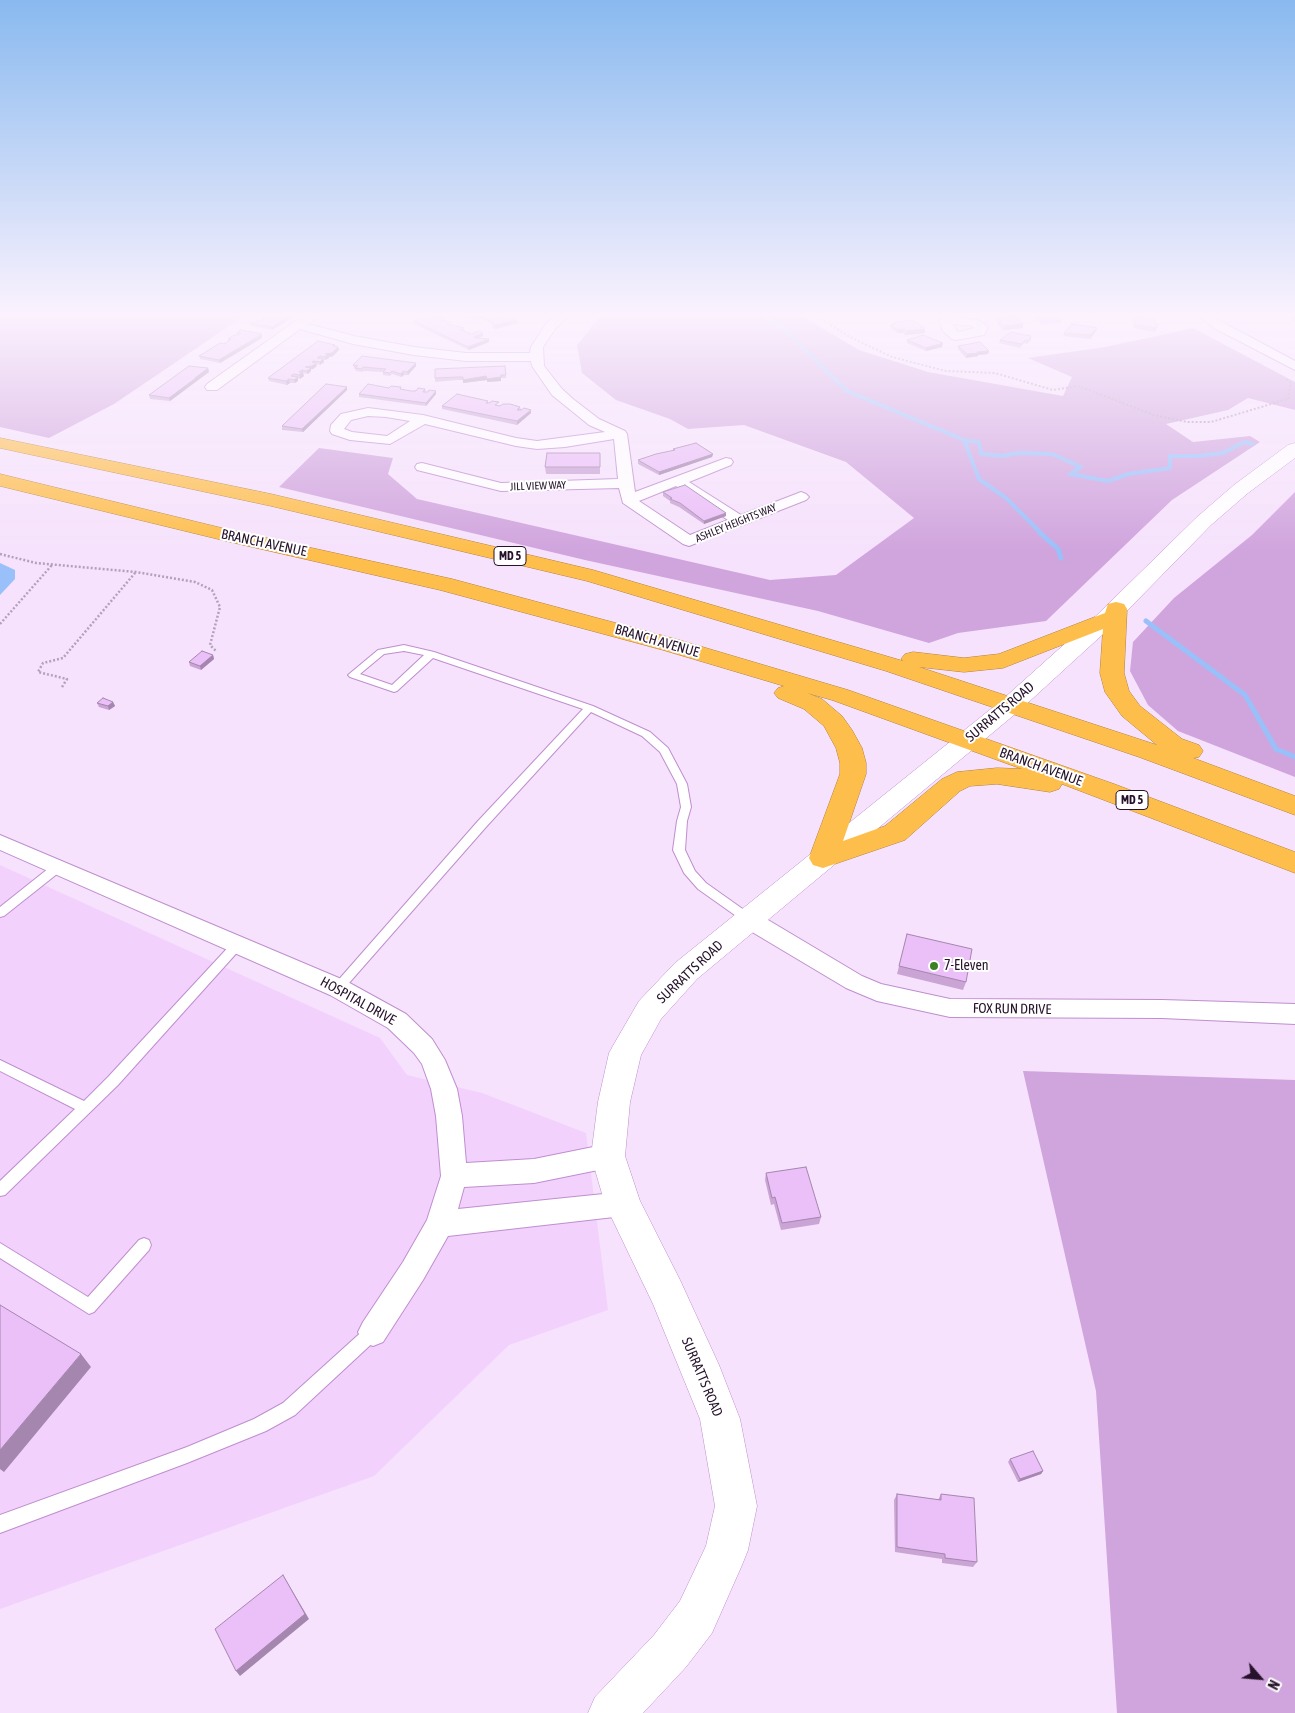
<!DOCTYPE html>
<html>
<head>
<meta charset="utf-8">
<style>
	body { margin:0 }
	#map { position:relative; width:1295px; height:1713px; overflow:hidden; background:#f6e2fc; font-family:"Asap Condensed",sans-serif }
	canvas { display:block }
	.north { position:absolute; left:1235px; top:1653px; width:50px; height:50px; -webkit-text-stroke:4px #fff; paint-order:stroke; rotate:117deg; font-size:14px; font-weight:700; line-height:20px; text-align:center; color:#26132b }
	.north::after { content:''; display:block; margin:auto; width:18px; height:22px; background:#26132b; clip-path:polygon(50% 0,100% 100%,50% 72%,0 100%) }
</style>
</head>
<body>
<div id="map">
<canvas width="1295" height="1713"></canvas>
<div class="north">N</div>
</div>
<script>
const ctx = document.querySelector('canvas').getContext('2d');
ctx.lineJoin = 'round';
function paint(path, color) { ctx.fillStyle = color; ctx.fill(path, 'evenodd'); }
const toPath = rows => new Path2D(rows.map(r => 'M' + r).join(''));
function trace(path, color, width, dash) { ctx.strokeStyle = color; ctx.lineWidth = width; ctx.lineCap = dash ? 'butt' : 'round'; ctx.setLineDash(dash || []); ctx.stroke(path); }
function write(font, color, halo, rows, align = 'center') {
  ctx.font = font + ' "Asap Condensed",sans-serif'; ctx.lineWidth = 4; ctx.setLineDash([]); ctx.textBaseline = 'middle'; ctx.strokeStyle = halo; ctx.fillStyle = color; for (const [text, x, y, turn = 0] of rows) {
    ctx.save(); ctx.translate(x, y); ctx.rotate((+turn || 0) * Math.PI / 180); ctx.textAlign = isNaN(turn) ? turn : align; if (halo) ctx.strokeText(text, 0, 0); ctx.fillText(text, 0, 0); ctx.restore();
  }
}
paint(toPath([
	[0,865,380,1038,407,1075,482,1093,586,1133,608,1310,509,1345,374,1476,0,1609]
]), '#f3d1fd');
paint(toPath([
	[0,312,250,312,114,404,49,438,0,427],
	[604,312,795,312,859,350,928,372,1063,396,1072,377,1028,358,1105,347,1193,328,1295,382,1295,410,1248,398,1228,410,1166,424,1193,442,1250,436,1260,442,1172,500,1046,621,958,633,929,643,818,611,585,560,279,487,319,448,393,458,388,474,417,499,770,580,836,575,914,518,846,462,744,425,688,429,670,419,616,400,582,373,577,345],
	[1295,492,1295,777,1178,731,1148,705,1130,671,1133,642,1174,598,1252,535],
	[1023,1071,1295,1080,1295,1713,1117,1713,1096,1391]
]), '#d0a4dd');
paint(toPath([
	[0,563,15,570,15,579,0,595]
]), '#9ac0f9');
trace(toPath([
	[756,312,783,328,847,391,964,440,979,479,1006,498,1041,533],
	[964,440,979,442,981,454,1004,456,1017,453,1052,454,1081,467,1070,474,1108,481,1128,474,1170,468,1170,456,1199,456,1223,453,1244,442,1253,444]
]), '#9ac0f9', 4);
trace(toPath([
	[1039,532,1058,549,1061,558],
	[1146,621,1245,695,1276,749,1295,757]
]), '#9ac0f9', 5);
const lane = toPath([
	[404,645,434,652,593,706,650,732,668,748,687,784,691,807,687,821,685,850,695,871,706,883,754,917,756,920,754,923,746,923,698,889,684,873,673,850,677,821,681,807,677,784,660,752,642,736,591,712,486,827,342,991,338,993,334,991,332,988,334,985,478,821,583,709,433,658,397,691,394,692,350,677,348,675,378,650,404,645],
	[404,651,424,655,392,685,360,674,384,654,404,651],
	[58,863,62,864,64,867,62,870,4,916,0,917,0,907,54,864,58,863],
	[238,939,242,941,244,944,242,947,118,1085,5,1195,0,1196,0,1181,75,1109,0,1071,0,1060,84,1101,108,1077,234,941,238,939],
	[144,1238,149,1240,151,1245,149,1250,94,1312,89,1314,0,1258,0,1243,88,1297,139,1240,144,1238],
	[373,1324,379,1327,381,1332,379,1337,295,1415,266,1431,187,1463,0,1533,0,1515,187,1447,254,1419,283,1403,367,1327,373,1324]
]);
const street = toPath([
	[313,312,327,312,308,324,354,336,414,347,466,353,530,353,531,347,546,324,560,312,573,312,555,329,543,347,544,366,562,389,573,399,599,419,625,431,627,434,635,492,726,458,731,459,733,462,731,465,689,482,741,515,796,494,801,492,806,494,809,497,806,500,689,546,683,544,623,503,619,488,501,491,417,470,415,467,417,464,422,463,501,483,618,479,614,439,565,447,537,449,516,446,425,424,390,444,350,440,332,434,330,431,331,425,341,414,368,408,423,415,516,438,537,441,605,432,589,425,552,395,532,366,531,361,466,361,414,355,353,344,300,329,217,390,207,390,205,387,207,384,294,322,313,312],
	[368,416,386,417,410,421,387,436,352,432,344,429,351,420,368,416],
	[676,486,728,520,690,535,639,501,676,486],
	[938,312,950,312,954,317,979,320,988,327,984,335,956,340,952,339,943,331,939,321,942,318,938,312],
	[952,324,972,326,975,328,958,332,952,324],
	[1087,312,1099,312,1101,314,1095,318,1091,317,1087,312],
	[1194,312,1207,312,1222,322,1295,361,1295,370,1214,328,1194,312],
	[0,835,346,981,406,1014,432,1039,445,1060,457,1089,462,1116,466,1163,534,1159,608,1144,617,1148,621,1156,617,1164,608,1168,534,1183,464,1187,458,1209,623,1192,633,1195,637,1204,633,1213,623,1216,448,1236,423,1280,383,1342,373,1346,363,1342,358,1332,363,1322,403,1262,427,1220,441,1176,436,1116,431,1089,422,1064,414,1053,388,1028,330,995,0,850,0,835],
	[750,912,758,914,862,976,881,984,950,999,1162,1000,1295,1004,1295,1024,1162,1018,950,1017,877,1001,846,988,742,926,739,920,742,914,750,912]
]);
const secondary = toPath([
	[1295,443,1295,458,1248,493,1211,525,1113,625,1020,710,697,979,661,1019,641,1055,630,1102,625,1156,640,1201,680,1280,719,1365,740,1419,757,1506,748,1550,742,1565,712,1633,686,1667,643,1713,588,1713,595,1697,654,1635,680,1601,706,1546,715,1506,700,1419,653,1304,605,1204,591,1156,598,1102,609,1053,614,1044,639,1001,675,963,1002,700,1097,615,1197,517,1234,485,1288,445,1295,443]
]);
const highway = toPath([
	[0,438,271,494,593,570,903,661,901,659,905,654,913,652,964,658,999,654,1105,613,1108,604,1116,602,1124,604,1127,609,1124,673,1129,691,1140,706,1182,739,1199,745,1203,751,1199,757,1193,758,1295,796,1295,815,1139,757,886,671,587,581,271,506,0,448,0,438],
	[1103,629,1100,673,1105,692,1122,716,1157,745,919,667,964,672,1003,668,1103,629],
	[0,474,226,529,452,579,679,640,848,690,1114,784,1295,852,1295,873,1062,784,1059,789,1050,792,997,784,970,786,960,791,905,840,823,868,813,865,809,858,840,774,840,763,836,748,824,726,804,709,778,698,774,693,778,688,784,686,663,650,440,590,226,541,0,486,0,474],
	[807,693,832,700,1022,769,997,768,957,772,942,779,885,826,843,841,866,774,866,763,862,748,852,730,842,716,822,699,807,693]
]);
trace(lane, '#bf8ece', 2);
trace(street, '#bf8ece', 2);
trace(secondary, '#bf8ece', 1);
trace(highway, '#b28240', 1);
trace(toPath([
	[810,312,850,337,892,357,946,371,995,373,1053,390,1078,386,1154,415,1187,422,1211,422,1288,399,1291,383,1285,378]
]), '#b4a0ba', 2, [2, 2]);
trace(toPath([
	[0,554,36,563,136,572,195,582,212,590,220,607,210,645,216,651],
	[0,624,52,565],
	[62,687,67,679,38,672,43,663,63,658,135,573]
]), '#b4a0ba', 2.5, [2, 2]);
paint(lane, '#fff');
paint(street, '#fff');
paint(secondary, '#fff');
paint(highway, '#febe4c');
paint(toPath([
	[274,312,302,312,272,330,251,326,250,323,262,320,261,317],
	[458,312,501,312,518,320,518,323,495,329,492,327,492,324,482,319,474,320,470,318,470,316,469,316,465,314,465,312,461,313],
	[896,312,924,312,925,313,924,316,903,316,902,314,896,314],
	[969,312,991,312,991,315,970,315],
	[1035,312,1059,315,1059,317,1062,320,1061,323,1041,324,1034,315],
	[1282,312,1295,312,1295,321,1288,315],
	[438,316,438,317,451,325,464,328,465,332,471,334,483,336,478,338,489,339,489,342,469,350,414,324,414,321],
	[997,317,1023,328,1003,330,998,325,998,322,996,320],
	[1133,320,1155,323,1158,324,1155,332,1133,328,1135,323,1132,323],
	[894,322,925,329,925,333,905,335,903,333,898,333,890,328,890,325,893,324],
	[1096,331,1090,339,1063,336,1064,333],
	[237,333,262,334,262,338,220,363,200,359,199,356,228,341,228,339,237,335],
	[1031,336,1031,340,1027,344,1024,343,1020,348,999,343,1000,340],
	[907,340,942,347,926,351,907,343],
	[335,345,336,347,338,347,339,350,333,356,329,357,329,358,325,360,324,360,324,362,320,365,316,364,317,366,313,369,311,369,311,371,308,374,303,373,304,376,300,379,298,378,298,381,295,383,290,383,287,385,269,381,268,378],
	[958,346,989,351,988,354,978,355,978,356,966,358,958,349],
	[353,365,416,366,408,375,404,375,401,377,392,374,390,376,383,375,383,372,364,371,362,372,356,371,355,369,354,368],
	[505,366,506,378,501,378,501,381,487,382,487,380,463,383,463,380,458,380,435,382,435,378],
	[208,368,209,372,170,401,150,399,149,395],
	[347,387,347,390,303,432,282,430,282,426],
	[401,387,401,389,411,391,425,389,426,392,436,394,426,406,359,397,359,394,389,388],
	[488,401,488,403,499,406,520,407,521,410,531,413,517,425,442,409,442,406],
	[673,449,713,454,712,457,659,475,638,464,638,460,673,451],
	[600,460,600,474,546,474,545,467],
	[663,492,726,516,704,524,679,507,670,503,670,501,663,496],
	[213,655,214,659,201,670,190,666,189,662],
	[113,702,115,706,109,710,99,707,97,703],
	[907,934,966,982,963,990,897,974],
	[766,1173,821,1217,819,1224,781,1230,774,1204,771,1205,765,1180],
	[1010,1459,1043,1471,1041,1474,1018,1482,1008,1462],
	[897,1494,938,1500,941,1494,977,1562,973,1567,942,1563,942,1559,895,1552,894,1500]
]), '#caa4d5');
paint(toPath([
	[296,312,302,312,272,330,272,327],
	[473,312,473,315,470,314,470,316,469,316,468,313],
	[1130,312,1148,312,1148,313,1129,314],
	[474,316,482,316,482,319,474,320],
	[518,320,518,323,495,329,495,325],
	[1023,324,1023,328,1003,330,1004,326],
	[1097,328,1096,331,1090,339,1090,335],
	[904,329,903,333,898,333,898,330],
	[925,329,925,333,905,335,906,331],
	[483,333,483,336,474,340,474,337],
	[262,334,262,338,220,363,219,360],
	[489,339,489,342,469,350,468,347],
	[943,343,942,347,926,351,926,348],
	[338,347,339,350,333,356,329,357,329,358,325,360,325,354],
	[989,351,988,354,978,355,978,356,966,358,967,354,977,352],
	[323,359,324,362,320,365,320,362],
	[314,361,317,366,313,369,311,369,311,371,308,374,305,367],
	[416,363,416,366,408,375,407,372],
	[208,368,209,372,170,401,169,398],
	[302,370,304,376,300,379,299,372],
	[403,371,404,375,401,377,401,374],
	[486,376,501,377,501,381,487,382,487,380,463,383,463,380],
	[298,377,298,381,295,383,294,380],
	[289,379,290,383,287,385,286,381],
	[347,387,347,390,303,432,302,429],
	[436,391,436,394,426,406,426,403],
	[531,410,531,413,517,425,517,421],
	[713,454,712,457,659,475,659,472],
	[726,513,726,516,704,524,704,521],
	[213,655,214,659,201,670,200,666],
	[113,702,115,706,109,710,108,706],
	[81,1354,91,1367,4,1472,0,1469,0,1450],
	[1043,1471,1041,1474,1018,1482,1020,1479],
	[283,1575,309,1619,240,1676,236,1671]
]), '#a486ae');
const building = toPath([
	[276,312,296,312,272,327,250,323,263,320,265,318,261,317,276,312],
	[473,312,501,312,518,320,495,325,492,323,494,323,482,316,474,316,470,314,475,313,473,312],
	[903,312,924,312,925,313,904,313,903,312],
	[1035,312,1056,312,1059,315,1057,315,1062,320,1042,321,1035,312],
	[1290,312,1295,312,1295,317,1290,312],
	[434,314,438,316,434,317,442,317,446,318,442,320,451,322,447,324,464,328,460,330,463,331,471,334,479,331,483,333,474,337,476,338,489,339,468,347,414,321,434,314],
	[1015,315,1023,324,1004,326,999,322,1002,321,997,317,1015,315],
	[1135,315,1156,319,1154,323,1158,324,1156,328,1134,325,1136,320,1133,320,1135,315],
	[913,320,925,329,906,331,904,329,898,330,890,325,896,324,894,322,913,320],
	[1072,324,1097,328,1090,335,1064,333,1072,324],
	[240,330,262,334,219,360,199,356,220,343,225,344,231,339,228,339,234,335,238,335,241,333,237,333,240,330],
	[1011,332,1031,336,1028,341,1025,340,1021,344,1000,340,1011,332],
	[923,335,943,343,926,348,907,340,923,335],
	[318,341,335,345,333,346,338,347,332,353,325,354,328,354,325,357,320,356,317,358,323,359,320,362,314,361,312,362,316,363,312,366,305,367,311,368,307,371,302,370,299,372,303,372,299,375,294,374,291,376,298,377,294,380,289,379,286,381,268,378,318,341],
	[980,342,989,351,977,352,979,353,967,354,958,346,980,342],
	[362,356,416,363,407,372,403,371,401,374,392,371,390,373,383,372,386,369,363,367,362,369,355,368,358,366,353,365,362,356],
	[189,366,208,368,195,378,196,378,169,398,149,395,189,366],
	[505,366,506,375,501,375,501,377,487,379,486,376,463,380,463,377,458,377,435,378,435,369,505,366],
	[326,384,347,387,302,429,282,426,326,384],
	[368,384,389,388,391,386,401,387,400,389,411,391,416,391,418,388,425,389,423,392,428,392,429,390,436,391,426,403,359,394,368,384],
	[457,394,488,401,486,403,489,403,492,401,499,402,495,405,500,406,503,404,510,404,520,407,517,410,521,410,524,408,531,410,517,421,442,406,457,394],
	[696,443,713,454,659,472,638,460,656,454,675,450,673,449,696,443],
	[547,453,600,453,600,467,545,467,547,453],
	[685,485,726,513,704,521,680,503,670,499,672,498,663,492,685,485],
	[202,651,213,655,200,666,189,662,202,651],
	[103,698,113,702,108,706,97,703,103,698],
	[907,934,972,949,966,982,899,966,907,934],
	[806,1167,821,1217,782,1223,775,1197,772,1198,766,1173,806,1167],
	[0,1305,81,1354,0,1450,0,1305],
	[1033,1451,1043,1471,1020,1479,1010,1459,1033,1451],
	[897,1494,941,1500,941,1494,974,1498,977,1562,945,1558,945,1554,897,1547,897,1494],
	[283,1575,305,1614,236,1671,215,1629,283,1575]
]);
paint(building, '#ebbff8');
trace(building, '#a486ae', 1);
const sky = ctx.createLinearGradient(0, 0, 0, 552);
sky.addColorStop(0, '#89b9ef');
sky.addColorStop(0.57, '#fbf2fe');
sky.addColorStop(1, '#fbf2fe00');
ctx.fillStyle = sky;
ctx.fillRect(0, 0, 1295, 552);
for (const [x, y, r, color] of [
	[934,966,5,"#3d8124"]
]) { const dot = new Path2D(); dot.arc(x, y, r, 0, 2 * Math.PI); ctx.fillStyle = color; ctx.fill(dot); trace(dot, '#fff', 2); }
write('11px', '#26132b', '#fff', [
	["JILL VIEW WAY",538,486,-2],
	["ASHLEY HEIGHTS WAY",736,523,-22]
]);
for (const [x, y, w] of [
	[510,556,32],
	[1132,800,32]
]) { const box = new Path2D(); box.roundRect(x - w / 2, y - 9.5, w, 19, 4); ctx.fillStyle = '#fff'; ctx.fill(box); trace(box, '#26132b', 1); }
write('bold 12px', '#26132b', null, [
	["MD 5",510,556],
	["MD 5",1132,800]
]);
write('14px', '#26132b', '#fff', [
	["BRANCH AVENUE",264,543,12],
	["BRANCH AVENUE",657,641,16],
	["SURRATTS ROAD",1000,712,-40],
	["BRANCH AVENUE",1041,767,20],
	["SURRATTS ROAD",690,972,-43],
	["HOSPITAL DRIVE",358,1001,29],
	["FOX RUN DRIVE",1012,1009,1],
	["SURRATTS ROAD",702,1377,67]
]);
write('14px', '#26132b', '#fff', [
	["7-Eleven",944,966]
], 'left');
</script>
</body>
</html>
